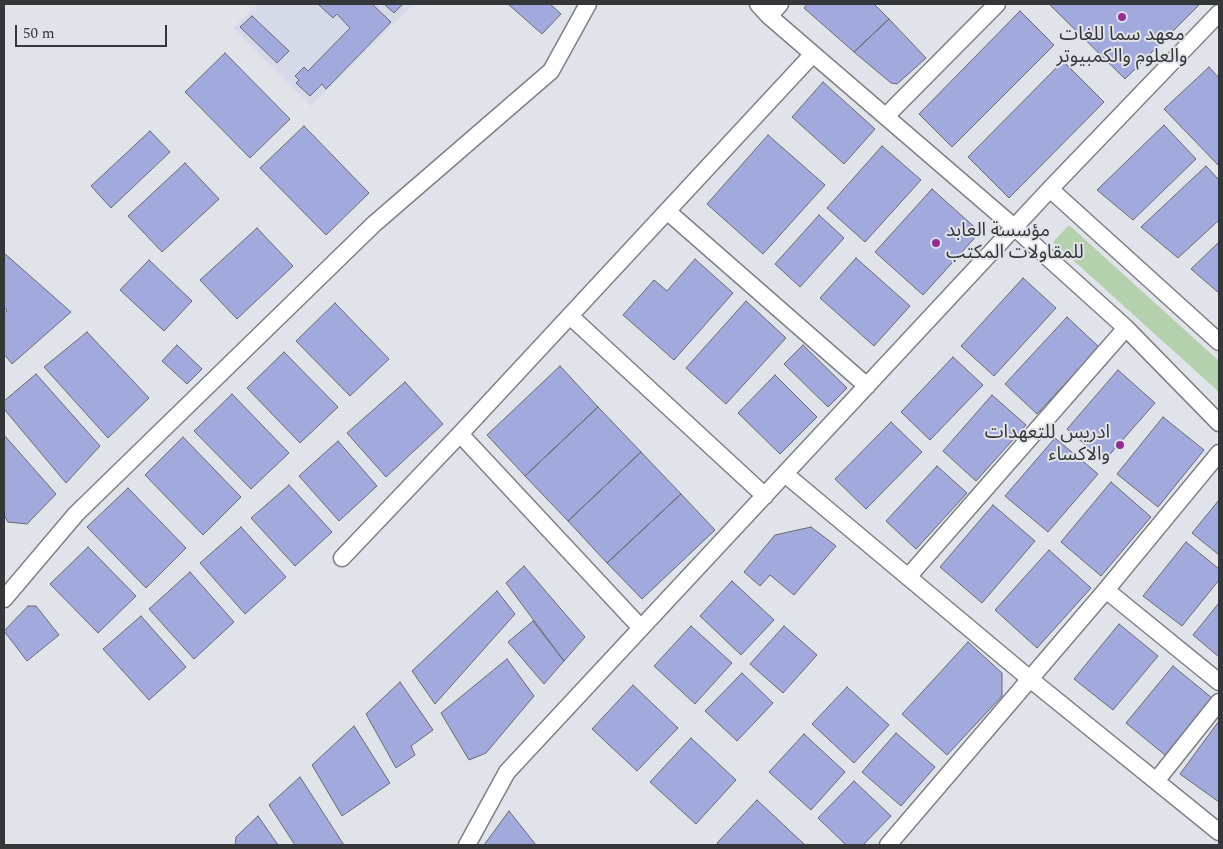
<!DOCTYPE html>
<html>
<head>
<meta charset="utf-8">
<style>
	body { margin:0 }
	#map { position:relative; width:1223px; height:849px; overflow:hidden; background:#e1e3ea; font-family:Spectral,serif }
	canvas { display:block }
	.frame { position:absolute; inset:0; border:5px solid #353639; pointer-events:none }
	.scale { position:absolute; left:15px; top:25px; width:152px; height:22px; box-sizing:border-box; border:2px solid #353639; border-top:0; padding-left:6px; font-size:15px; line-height:18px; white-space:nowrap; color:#353639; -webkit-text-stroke:4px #e1e3ea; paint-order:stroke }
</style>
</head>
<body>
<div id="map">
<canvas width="1223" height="849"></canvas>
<div class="frame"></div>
<div class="scale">50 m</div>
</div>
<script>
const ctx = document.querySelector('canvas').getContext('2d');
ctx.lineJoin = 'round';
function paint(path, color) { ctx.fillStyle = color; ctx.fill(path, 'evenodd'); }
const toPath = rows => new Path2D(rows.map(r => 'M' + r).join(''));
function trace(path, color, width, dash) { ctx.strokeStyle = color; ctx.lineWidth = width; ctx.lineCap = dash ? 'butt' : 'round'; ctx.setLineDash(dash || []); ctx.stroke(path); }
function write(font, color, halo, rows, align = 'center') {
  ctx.font = font + ' Spectral,"Noto Sans Arabic",serif'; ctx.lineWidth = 4; ctx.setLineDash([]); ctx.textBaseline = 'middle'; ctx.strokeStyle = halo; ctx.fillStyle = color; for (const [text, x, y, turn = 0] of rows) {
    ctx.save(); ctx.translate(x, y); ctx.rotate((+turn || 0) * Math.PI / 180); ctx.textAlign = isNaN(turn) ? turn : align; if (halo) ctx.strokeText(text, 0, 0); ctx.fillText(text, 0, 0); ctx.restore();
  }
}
paint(toPath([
	[258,4,414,4,311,106,233,28]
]), '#d6d9e7');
paint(toPath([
	[1069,225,1219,361,1219,392,1053,242]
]), '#b5d0ac');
const building = toPath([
	[318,4,372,4,391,22,326,89,322,84,310,96,296,83,299,80,295,76,304,67,308,71,350,28,337,14,333,18,318,4],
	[384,4,403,4,394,13,384,4],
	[508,4,550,4,561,14,542,34,508,4],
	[807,4,874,4,889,19,854,52,804,8,807,4],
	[1049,4,1200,4,1125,79,1049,4],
	[1020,11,1054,45,952,147,919,114,1020,11],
	[252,16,289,51,277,63,240,27,252,16],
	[889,19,926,58,897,84,891,83,854,52,889,19],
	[225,53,290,119,250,158,185,92,225,53],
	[1063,61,1104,102,1009,198,968,157,1063,61],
	[1209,67,1219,78,1219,166,1164,109,1209,67],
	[823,82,875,129,844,164,792,117,823,82],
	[1164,125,1196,159,1133,220,1097,190,1164,125],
	[304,126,369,193,326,235,260,168,304,126],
	[150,131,170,152,111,208,91,186,150,131],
	[768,135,825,185,763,254,707,204,768,135],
	[882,146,921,180,865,242,827,208,882,146],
	[185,163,219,199,162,252,128,216,185,163],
	[1206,166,1219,180,1219,220,1178,258,1141,227,1206,166],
	[932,189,980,232,923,295,875,252,932,189],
	[819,215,844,238,800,287,775,264,819,215],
	[257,228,293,266,237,319,200,280,257,228],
	[1219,242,1219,293,1191,269,1219,242],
	[4,253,71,312,12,364,4,354,4,313,7,311,4,307,4,253],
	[856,258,910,306,874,346,820,298,856,258],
	[695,259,733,293,674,360,623,315,654,280,667,291,695,259],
	[149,260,192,301,164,331,120,290,149,260],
	[1023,278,1056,308,994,376,961,346,1023,278],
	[746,301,786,338,726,404,686,368,746,301],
	[335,303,389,359,350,396,296,341,335,303],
	[1067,317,1099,347,1037,414,1005,384,1067,317],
	[87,332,149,398,108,438,44,367,87,332],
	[177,345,202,369,187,384,162,361,177,345],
	[803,345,847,388,828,407,784,364,803,345],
	[284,352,338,407,300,443,247,388,284,352],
	[953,357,983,385,930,440,901,412,953,357],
	[560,366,598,407,525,476,487,435,560,366],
	[1118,370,1155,403,1104,461,1067,429,1118,370],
	[36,374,100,446,66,483,4,409,4,401,36,374],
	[775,375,817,417,780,454,738,413,775,375],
	[405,382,443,424,386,477,347,433,405,382],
	[232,394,289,453,251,489,194,431,232,394],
	[992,395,1026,425,976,481,943,451,992,395],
	[598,407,641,452,568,521,525,476,598,407],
	[1163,417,1204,450,1158,507,1117,474,1163,417],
	[891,422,922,452,866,509,835,479,891,422],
	[4,435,56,494,27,524,8,522,4,515,4,435],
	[183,437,241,497,203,535,145,475,183,437],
	[1055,438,1098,474,1048,532,1005,496,1055,438],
	[338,441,377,486,339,521,299,476,338,441],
	[641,452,681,494,607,563,568,521,641,452],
	[937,466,967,493,916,549,886,521,937,466],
	[1111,482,1151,517,1101,576,1061,542,1111,482],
	[289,485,332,532,295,566,251,518,289,485],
	[128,488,186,548,146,588,87,527,128,488],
	[681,494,715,530,642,599,607,563,681,494],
	[1219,500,1219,555,1192,533,1219,500],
	[993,505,1035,541,982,603,940,567,993,505],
	[241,527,286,577,245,614,200,563,241,527],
	[811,527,836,546,794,595,770,575,760,586,744,572,775,535,811,527],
	[1186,542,1219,569,1219,580,1182,626,1143,596,1186,542],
	[88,547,136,596,98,633,50,584,88,547],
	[1049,550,1091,588,1037,648,995,610,1049,550],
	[524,566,585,637,564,661,506,583,524,566],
	[190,572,234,622,194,659,149,609,190,572],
	[732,581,774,620,741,655,700,616,732,581],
	[497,591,515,614,435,704,412,671,497,591],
	[1219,603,1219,657,1193,635,1219,603],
	[28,606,36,606,59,635,27,661,4,631,28,606],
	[141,616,186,667,149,700,103,649,141,616],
	[533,621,564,661,544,684,508,642,533,621],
	[1119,624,1158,656,1113,710,1074,679,1119,624],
	[691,626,732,663,695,704,654,666,691,626],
	[784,626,817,655,783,693,750,664,784,626],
	[968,642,1002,673,1002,696,947,755,902,714,968,642],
	[507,659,534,696,486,753,469,760,441,713,507,659],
	[1173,666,1212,698,1165,755,1126,723,1173,666],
	[742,673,773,703,737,741,705,711,742,673],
	[400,682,433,730,411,746,415,755,396,768,366,714,400,682],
	[633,685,678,728,637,771,592,729,633,685],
	[847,687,889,725,854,763,812,724,847,687],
	[1219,721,1219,802,1180,774,1219,721],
	[354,726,390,783,342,816,312,765,354,726],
	[896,733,935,767,901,806,862,772,896,733],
	[804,734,845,772,811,810,769,772,804,734],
	[691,738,736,780,696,824,650,782,691,738],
	[300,777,344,845,295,845,269,805,300,777],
	[854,781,891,816,863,845,846,845,818,818,854,781],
	[757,800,805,845,719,845,717,843,757,800],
	[509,811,536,845,484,845,509,811],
	[258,816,278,845,235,845,236,837,258,816]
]);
paint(building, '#a2aadd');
trace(building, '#686970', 1);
const street = toPath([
	[758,4,769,16,813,54,1014,227,1126,328,1219,423],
	[769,16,780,4],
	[886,116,997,4],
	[1050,189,1219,342],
	[667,211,867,386],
	[570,316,765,496],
	[460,434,641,628],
	[785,474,1030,679,1219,832],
	[342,558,460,434,813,54],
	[908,577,1126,328],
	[1106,590,1219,682],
	[4,599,76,514,374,224,551,71,588,4],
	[1156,781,1219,702],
	[467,845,507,772,1050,189,1219,13],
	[888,845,1106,590,1219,453]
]);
trace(street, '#7e8086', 19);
trace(street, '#fff', 16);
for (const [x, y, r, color] of [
	[1122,17,5,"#932f95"],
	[936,243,5,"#932f95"],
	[1120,445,5,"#932f95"]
]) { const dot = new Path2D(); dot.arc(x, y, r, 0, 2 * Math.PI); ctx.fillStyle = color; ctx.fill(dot); trace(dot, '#e1e3ea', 2); }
write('19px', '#353639', '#e1e3ea', [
	["معهد سما للغات",1122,36],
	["والعلوم والكمبيوتر",1122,58],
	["مؤسسة العابد",946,232,"left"],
	["للمقاولات المكتب",946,254,"left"],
	["ادريس للتعهدات",1110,434,"right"],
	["والاكساء",1110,456,"right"]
]);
</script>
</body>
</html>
